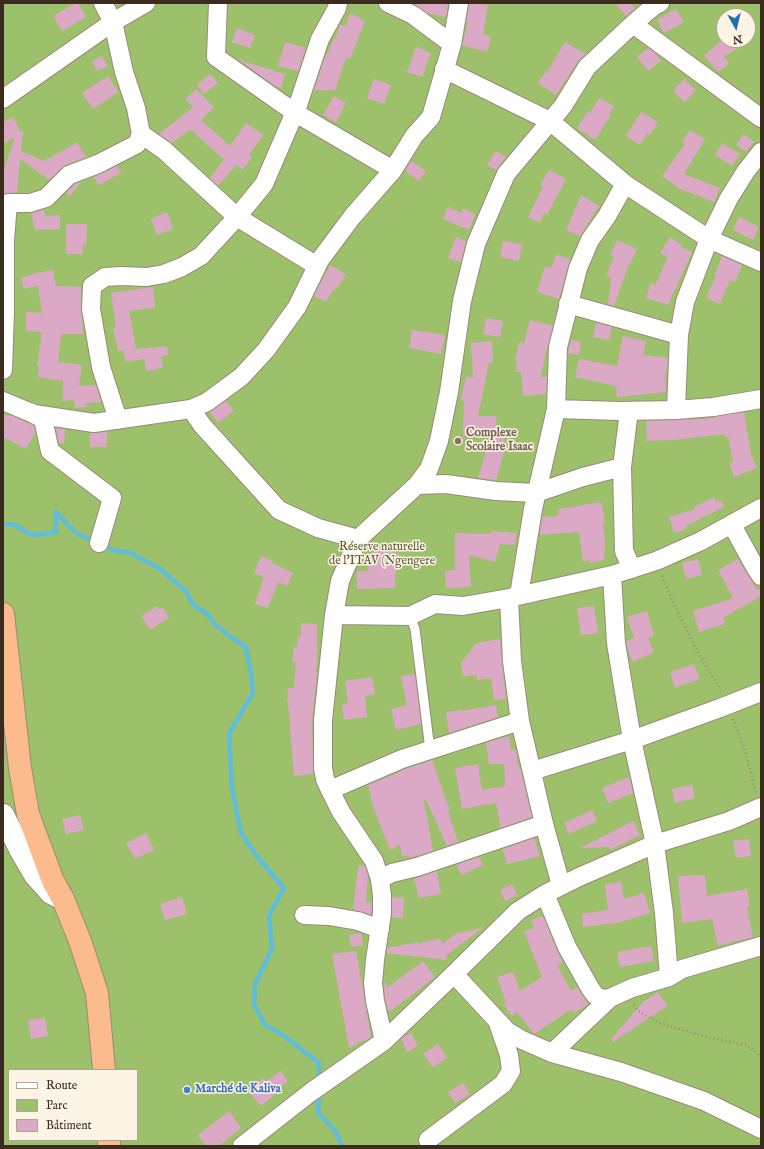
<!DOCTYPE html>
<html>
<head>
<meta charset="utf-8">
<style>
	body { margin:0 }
	#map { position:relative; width:764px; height:1149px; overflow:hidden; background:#f4ebd3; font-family:"IM FELL English",serif }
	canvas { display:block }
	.frame { position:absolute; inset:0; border:4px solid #3b2a1e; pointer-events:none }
	.legend { position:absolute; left:8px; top:1069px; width:130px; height:72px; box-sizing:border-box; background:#fcf5e5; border:1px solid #afa495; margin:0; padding:5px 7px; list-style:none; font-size:12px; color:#3b2a1e }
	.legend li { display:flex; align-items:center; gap:8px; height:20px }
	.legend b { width:20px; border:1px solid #afa495 }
	.north { position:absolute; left:716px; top:8px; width:40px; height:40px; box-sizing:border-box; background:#fcf5e5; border:1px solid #afa495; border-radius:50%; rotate:172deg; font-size:11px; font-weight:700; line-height:16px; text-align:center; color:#3b2a1e }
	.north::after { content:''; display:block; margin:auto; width:14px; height:18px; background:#1f6fb2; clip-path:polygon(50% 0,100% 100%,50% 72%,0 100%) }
</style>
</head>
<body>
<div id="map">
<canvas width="764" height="1149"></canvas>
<div class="frame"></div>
<ul class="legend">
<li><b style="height:5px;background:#fff"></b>Route</li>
<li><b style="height:11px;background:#9dc06a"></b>Parc</li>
<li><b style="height:11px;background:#dba9c6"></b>Bâtiment</li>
</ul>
<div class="north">N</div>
</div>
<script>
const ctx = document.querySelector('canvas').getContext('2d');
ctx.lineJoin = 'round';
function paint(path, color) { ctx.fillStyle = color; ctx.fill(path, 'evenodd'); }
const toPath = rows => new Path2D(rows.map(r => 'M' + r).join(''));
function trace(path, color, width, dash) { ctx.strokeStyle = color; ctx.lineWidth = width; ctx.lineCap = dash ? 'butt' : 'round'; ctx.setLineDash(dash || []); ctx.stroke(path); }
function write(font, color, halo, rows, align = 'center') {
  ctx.font = font + ' "IM FELL English",serif'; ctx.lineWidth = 3; ctx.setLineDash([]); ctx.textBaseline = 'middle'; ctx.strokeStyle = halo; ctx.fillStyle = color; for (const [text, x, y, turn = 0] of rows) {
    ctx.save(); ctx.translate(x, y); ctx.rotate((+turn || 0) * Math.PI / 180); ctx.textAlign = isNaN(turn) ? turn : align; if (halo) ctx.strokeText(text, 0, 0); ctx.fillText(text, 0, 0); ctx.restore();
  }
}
paint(toPath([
	[3,3,761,3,761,1146,3,1146],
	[724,16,748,16,748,40,724,40],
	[9,1070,137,1070,137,1140,9,1140]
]), '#9dc06a');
trace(toPath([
	[3,524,15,525,28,533,35,535,56,532,56,512,76,533,115,551,129,552,160,569,186,591,191,601,196,607,208,614,213,623,232,638,246,647,251,673,253,693,229,734,232,788,241,833,255,854,284,888,269,915,272,949,255,984,254,1004,265,1025,283,1035,319,1063,319,1080],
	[319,1092,318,1113,334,1129,342,1146]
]), '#5ebddd', 4.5);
paint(toPath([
	[76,3,78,3,86,17,62,31,53,16],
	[412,3,448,3,446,17,427,13],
	[469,3,488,5,483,34,491,37,487,52,462,45,468,22,466,22],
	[615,3,630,3,635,9,626,16],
	[676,9,684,22,664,33,657,20],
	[350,13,365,21,350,59,346,57,335,90,314,90,326,54,328,54,334,38,335,39,340,25,346,26],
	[237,28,255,35,250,48,232,42],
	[722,40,753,40,724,56,729,63,718,72,704,56],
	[285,42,306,48,298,71,278,66],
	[565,42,586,54,578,61,556,95,538,83,546,71,547,72],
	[416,47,431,53,422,77,407,72],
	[648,48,654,52,661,61,648,71,637,57],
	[102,56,108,66,97,71,92,61],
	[239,60,285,74,281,88,275,86],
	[210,74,218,83,204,94,197,85],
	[108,76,118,92,93,109,82,93],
	[374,79,391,85,384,104,367,98],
	[684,79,696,90,685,102,673,91],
	[196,89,214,107,201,120,230,146,246,123,263,135,249,155,252,157,243,170,236,165,218,186,210,178,224,160,190,129,172,143,159,134,193,107,185,99],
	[334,96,346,103,336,122,323,115],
	[599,98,614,106,609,114,611,115,595,140,577,128,588,111,590,113],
	[641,112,658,122,650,135,647,133,640,145,626,136],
	[13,117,20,131,23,132,21,151,44,161,47,158,48,159,77,142,86,157,65,165,49,180,20,159,17,192,3,194,3,173,15,137,3,144,3,122],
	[690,130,705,139,684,174,720,188,714,202,678,188,662,176,685,144,682,142],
	[744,134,754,142,746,152,736,144],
	[722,143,740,154,732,166,715,155],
	[496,151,506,157,496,170,487,165],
	[411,161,426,171,419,181,405,171],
	[117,166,121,173,98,185,94,177],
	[549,170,566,179,547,215,544,213,540,223,528,217,543,187,540,185],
	[81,182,70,196,66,193,75,184],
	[581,195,599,206,580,236,566,230],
	[448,207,461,213,463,208,475,214,469,230,443,219],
	[44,210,45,216,60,215,60,229,35,230,31,213],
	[167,212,173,229,157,235,151,219],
	[739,217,759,227,753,240,733,230],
	[66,224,87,224,86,245,83,245,83,254,66,254],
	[456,237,466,241,461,262,448,258],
	[670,237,682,245,681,247,692,252,668,305,646,298,651,283,655,285,668,257,660,253],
	[617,240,637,249,630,264,629,264,614,306,608,304,611,278,606,276,614,256,610,255],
	[503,241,522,244,519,261,500,257],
	[556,254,570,259,559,299,537,292,545,266,551,268],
	[722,256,742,265,742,266,735,282,730,280,720,304,706,298,716,275,715,274],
	[330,265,346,274,335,291,333,290,326,302,314,296],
	[53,270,56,286,81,287,81,309,83,327,83,334,61,334,58,362,82,365,79,386,96,385,101,402,86,403,87,407,75,408,74,400,63,401,63,381,38,377,39,366,37,366,42,332,26,331,26,312,42,313,38,286,24,289,21,278,36,273],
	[153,287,155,308,129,311,136,349,167,346,168,355,161,356,163,368,146,371,144,359,126,362,123,350,118,351,113,328,116,328,111,293],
	[486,318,503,321,500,337,483,334],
	[530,320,553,326,547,350,546,350,541,377,547,377,546,394,523,396,521,372,516,372,517,361,515,361,519,342,524,343],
	[596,323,612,327,609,340,593,337],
	[412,330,445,335,441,354,409,348],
	[623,336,646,341,643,355,668,358,665,379,666,392,617,397,616,386,575,377,579,359,617,366],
	[571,340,581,342,579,355,568,353],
	[492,341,493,362,489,363,478,416,496,416,497,437,504,437,504,453,496,480,478,478,490,437,463,436,464,401,461,400,466,376,473,378,471,343],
	[226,401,234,411,218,423,210,412],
	[744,412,751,454,757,468,734,477,729,463,733,462,728,436,725,437,725,434,673,440,647,441,646,421,704,419],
	[3,415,13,416,34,426,35,433,26,449,3,437],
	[56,428,65,429,64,444,59,443],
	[107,432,107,447,90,447,90,433],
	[714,497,716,502,721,500,724,507,686,526,687,529,674,533,669,517,695,509,694,507],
	[601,502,605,522,603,523,605,545,604,560,590,563,589,560,583,562,579,532,540,535,542,517,558,516,559,509],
	[491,531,516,533,515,545,500,544,495,562,469,555,471,587,446,588,445,571,455,570,455,533,491,534],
	[374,547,401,555,395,575,395,588,357,589,357,571,367,571],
	[261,556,273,561,272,563,293,573,287,586,278,582,268,608,255,604,264,577,254,573],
	[698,559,702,575,686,579,682,563],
	[738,559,757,590,761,589,761,596,723,618,725,624,699,632,693,611,733,598,718,570],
	[157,606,158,609,163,608,169,618,150,630,141,616],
	[594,606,598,633,581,635,577,608],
	[647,611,654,636,648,638,654,652,633,662,628,650,626,641,634,638,627,617],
	[301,623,317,624,317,663,316,672,317,672,312,720,313,774,294,776,288,701,287,701,288,688,294,688,296,662,292,662,294,647,297,647,298,635,301,636],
	[500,639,502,662,506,699,494,700,491,678,477,680,477,675,463,676,461,663,476,643],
	[694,664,700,679,675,688,670,672],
	[415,674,421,724,396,730,391,709,407,705,401,676],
	[372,677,375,694,365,696,367,717,344,720,342,704,348,703,345,681],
	[496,705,498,717,449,733,446,712,461,710,462,711],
	[509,736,511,750,516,750,518,767,520,767,532,817,501,828,496,803,462,809,455,768,478,764,482,790,505,786,504,764,489,764,486,743],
	[432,760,450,811,448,811,458,842,447,846,426,800,424,801,433,851,409,858,408,855,402,857,400,845,390,850,374,809,368,785,406,769],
	[629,777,633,793,608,803,602,788],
	[692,785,695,798,675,803,672,789],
	[592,810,597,821,569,834,564,823],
	[80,815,84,830,66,834,62,819],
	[633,821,640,835,610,850,609,847,580,848],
	[146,833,154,850,135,859,126,843],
	[534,838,540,856,507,864,503,849],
	[749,839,751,856,736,858,733,841],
	[479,857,483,865,462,875,456,865],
	[358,866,365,866,368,875,366,902,372,903,371,915,353,909],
	[437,871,441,894,419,898,414,879],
	[705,875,707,896,747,889,750,906,747,907,753,937,718,946,712,919,682,923,678,876],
	[621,882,624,899,644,893,650,913,614,924,614,923,583,927,582,914,608,910,605,884],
	[512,884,517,895,505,901,500,890],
	[182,897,187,914,165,920,160,904],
	[392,897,404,898,403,918,392,917],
	[543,916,557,951,563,962,557,965,571,991,577,987,588,1004,574,1013,571,1009,534,1034,517,1012,512,1016,503,1004,506,1002,497,977,513,972,520,991,542,977,524,931,534,928,531,920],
	[482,928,446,956,447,960,387,953,387,948,418,942,418,944,440,938,442,944,455,934],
	[360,933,361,933,363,945,351,947,349,935],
	[651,946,654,961,620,967,617,952],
	[356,951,371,1037,365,1041,364,1040,349,1048,332,954],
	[423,961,435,977,389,1012,385,999,384,982,388,987],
	[658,992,667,1006,613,1042,611,1039,643,1002],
	[45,1018,48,1036,31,1039,28,1020],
	[411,1033,418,1046,407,1052,401,1039],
	[438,1044,447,1058,433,1067,423,1054],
	[281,1071,288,1081,275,1091,276,1093,261,1106,248,1091,263,1078,266,1081],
	[463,1083,470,1094,455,1103,448,1092],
	[229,1111,241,1128,219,1146,206,1146,198,1135]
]), '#dba9c6');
const service = toPath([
	[410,616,415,629,430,750]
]);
const minor = toPath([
	[103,3,113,22,124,72,136,108,141,134,164,150,237,217,317,266],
	[218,3,216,57,294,112,393,170],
	[388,3,413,15,452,44],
	[633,24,761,118],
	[444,69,550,121,625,184,709,239,761,262],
	[3,99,113,22,146,3],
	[8,203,30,203,46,198,69,175,98,164,137,144,141,134],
	[3,205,8,203,5,240,5,311,3,370],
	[568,304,679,335],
	[3,401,34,414,94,423,191,409,207,402,241,377,266,350,297,307,320,260,352,217,393,170,414,136,431,117,452,44,459,3],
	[191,409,202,425,279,510,318,528,358,539],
	[556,409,558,347,578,268,590,240,607,216,625,184],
	[676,410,679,335,685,302,709,239,729,198,746,171,761,152],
	[30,412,43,419,50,451,112,498,99,543],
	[118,420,101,367,91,309,92,286,105,277,121,276,147,277,164,274,182,267,201,256,237,217,264,184,298,105,320,39,337,8,338,3],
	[622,467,629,411],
	[417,485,446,484,496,491,536,493,583,477,622,467,624,551,632,569],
	[732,525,755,567,761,576],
	[612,575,616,643,632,740,655,844,664,913,669,977],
	[519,595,533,509,556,409,619,411,676,410,713,407,761,399],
	[509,598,512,661,520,721,544,824,561,885],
	[334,615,410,616,435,604,463,606,509,598,612,575,656,561,701,541,761,508],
	[532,771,632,740,720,708,761,692],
	[330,790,402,759,520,721],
	[380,879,392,873,417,867,544,824],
	[545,894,567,947,590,988,595,995,602,999,610,998,632,988,669,977,682,969,761,946],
	[304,915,329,916,358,921,380,929],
	[454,974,507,1031,520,1039,552,1053,621,1072,704,1101,761,1129],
	[384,1041,375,1001,373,983,375,960,382,913,382,896,380,879,374,861,341,812,330,790,325,779,323,768,323,720,334,615,340,581,358,539,417,485,429,469,439,441,449,392,462,301,476,244,506,174,563,106,587,67,633,24,654,6,660,3],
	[552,1053,610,998],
	[428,1140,503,1084,511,1071,509,1055,498,1023],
	[242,1146,311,1092,384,1041,454,974,518,911,545,894,579,877,655,844,729,821,761,807]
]);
const tertiary = toPath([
	[3,815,21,851,35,875,51,893,63,899]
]);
const trunk = toPath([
	[3,614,20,768,28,814,53,881,63,899,80,941,97,993,104,1070],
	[109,1140,109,1146]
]);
trace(service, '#988a78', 11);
trace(minor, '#988a78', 20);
trace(tertiary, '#988a78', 24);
trace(trunk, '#988a78', 24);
trace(toPath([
	[662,576,675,607,701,658,721,690],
	[733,719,745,750,756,792],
	[634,1005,638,1011,659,1023,707,1037,746,1045,761,1056]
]), '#988a78', 2.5, [1, 3]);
trace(service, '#fff', 9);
trace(minor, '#fff', 18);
trace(tertiary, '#fff', 22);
trace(trunk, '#fbbb8d', 22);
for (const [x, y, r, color] of [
	[458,441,4,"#8d6e63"],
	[187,1090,4,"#3f7fe0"]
]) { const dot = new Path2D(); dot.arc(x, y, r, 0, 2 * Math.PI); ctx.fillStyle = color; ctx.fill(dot); trace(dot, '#fcf5e5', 1.5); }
write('bold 12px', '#785e54', '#fcf5e5', [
	["Complexe",466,434],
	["Scolaire Isaac",466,448]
], 'left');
write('12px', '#585735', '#fcf5e5', [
	["Réserve naturelle",382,548],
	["de l'ITAV (Ngengere",382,562]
]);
write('bold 12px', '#366cbe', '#fcf5e5', [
	["Marché de Kaliva",195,1090]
], 'left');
</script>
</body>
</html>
